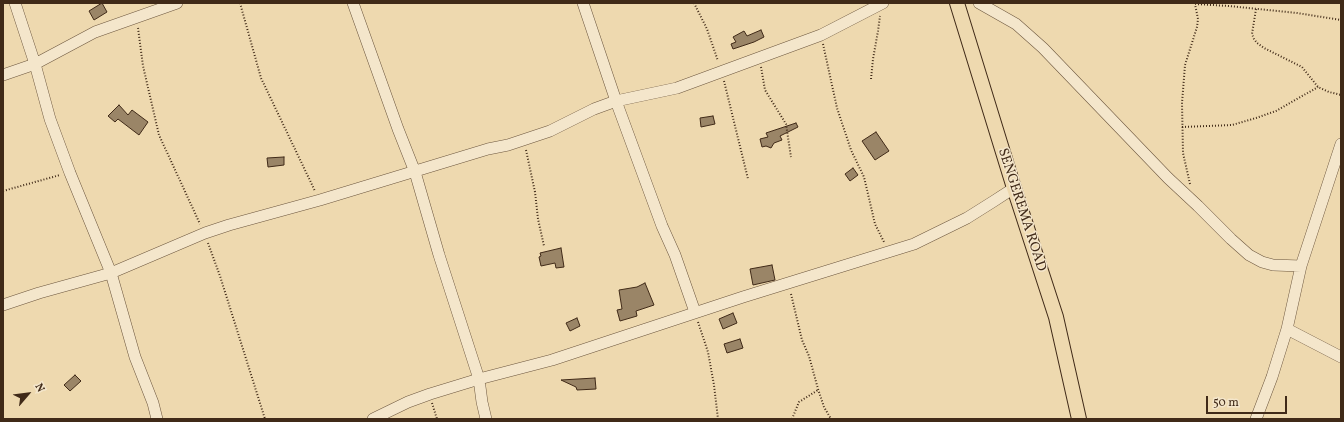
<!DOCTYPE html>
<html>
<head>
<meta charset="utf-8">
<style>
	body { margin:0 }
	#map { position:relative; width:1344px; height:422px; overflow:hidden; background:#eed9af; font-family:Vollkorn,serif }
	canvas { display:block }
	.frame { position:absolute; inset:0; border:4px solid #402a18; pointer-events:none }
	.north { position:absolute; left:8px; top:374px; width:40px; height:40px; -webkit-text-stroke:3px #f4e6cb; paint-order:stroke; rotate:62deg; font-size:11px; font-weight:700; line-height:16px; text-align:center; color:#402a18 }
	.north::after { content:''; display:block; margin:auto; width:14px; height:18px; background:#402a18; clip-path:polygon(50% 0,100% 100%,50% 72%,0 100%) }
	.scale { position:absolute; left:1206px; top:396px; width:81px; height:18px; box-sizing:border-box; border:2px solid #402a18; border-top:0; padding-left:5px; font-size:12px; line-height:14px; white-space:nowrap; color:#402a18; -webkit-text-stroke:3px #f4e6cb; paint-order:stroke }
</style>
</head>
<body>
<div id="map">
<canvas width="1344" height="422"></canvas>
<div class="frame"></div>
<div class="north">N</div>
<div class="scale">50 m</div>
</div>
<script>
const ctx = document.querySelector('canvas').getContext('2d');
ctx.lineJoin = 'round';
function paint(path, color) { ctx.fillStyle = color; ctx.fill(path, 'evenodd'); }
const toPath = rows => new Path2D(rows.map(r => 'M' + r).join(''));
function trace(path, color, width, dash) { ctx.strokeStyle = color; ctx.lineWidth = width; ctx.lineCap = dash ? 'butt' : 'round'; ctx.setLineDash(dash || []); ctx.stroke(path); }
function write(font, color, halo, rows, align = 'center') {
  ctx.font = font + ' Vollkorn,serif'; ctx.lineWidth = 3; ctx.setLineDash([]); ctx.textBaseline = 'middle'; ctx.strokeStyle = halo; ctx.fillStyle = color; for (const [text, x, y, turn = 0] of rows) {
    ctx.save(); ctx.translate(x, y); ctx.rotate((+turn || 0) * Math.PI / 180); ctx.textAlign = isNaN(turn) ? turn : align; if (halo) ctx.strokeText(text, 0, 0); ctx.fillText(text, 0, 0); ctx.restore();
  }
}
const building = toPath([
	[102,3,107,12,94,20,89,11,102,3],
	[761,30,764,37,754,42,733,49,731,44,736,42,733,37,744,31,747,36,761,30],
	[119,105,128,115,132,110,148,122,139,135,118,119,115,122,108,116,119,105],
	[713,116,715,124,701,127,700,118,713,116],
	[796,123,798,127,780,136,782,140,774,143,771,148,766,146,762,147,760,139,768,137,766,133,796,123],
	[876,132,889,151,875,160,862,141,876,132],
	[284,157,284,165,268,167,267,158,284,157],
	[853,168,858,175,850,181,845,174,853,168],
	[561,248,564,267,556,268,555,263,541,266,539,257,541,256,540,253,561,248],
	[772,265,775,280,753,285,750,269,772,265],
	[645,283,654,305,636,311,637,316,620,321,617,310,622,309,619,290,637,287,645,283],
	[733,313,737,323,723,329,719,319,733,313],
	[577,318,580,326,570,331,566,323,577,318],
	[740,339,743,348,727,353,724,344,740,339],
	[75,375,81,381,70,391,64,385,75,375],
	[595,378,596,389,577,390,576,387,561,380,595,378]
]);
paint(building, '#9a8567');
trace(building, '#402a18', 1);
const minor = toPath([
	[15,3,35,64,50,119,70,173,111,273,135,357,153,403,157,419],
	[353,3,398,129,415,172,439,255,479,379,482,402,486,419],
	[583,3,616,101,662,226,675,255,695,312],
	[979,3,1016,24,1043,48,1168,178,1198,206,1231,239,1249,255,1262,262,1273,265,1301,266],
	[3,75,35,64,95,32,177,3],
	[3,305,39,293,111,273,205,233,229,225,320,200,488,149,508,145,550,131,594,109,616,101,677,88,821,35,883,3],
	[1287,329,1341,357],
	[373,419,408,402,430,394,479,379,552,360,743,297,914,244,967,218,994,201,1014,188],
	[1256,419,1272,377,1287,329,1301,266,1341,144]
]);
const major = toPath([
	[957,3,1014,188,1056,317,1079,419]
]);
trace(minor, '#6c563e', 12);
trace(major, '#402a18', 16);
trace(toPath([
	[240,3,261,78,315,191],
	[694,3,707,29,718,61],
	[1195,4,1229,6,1297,13,1341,20],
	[1256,9,1252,34,1254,39,1257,43,1264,48,1302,67,1318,87,1329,92,1341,95],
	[138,28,143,66,159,135,200,224],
	[823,44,837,108,851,150,864,177,875,224,884,242],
	[761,67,765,90,786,124,791,157],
	[871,79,873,59,878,31,880,16],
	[724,81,748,179],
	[1182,127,1232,125,1256,118,1276,111,1318,87],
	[526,150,535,192,538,219,544,246],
	[1190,184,1183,153,1182,103,1185,65,1197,27,1198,19,1195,4],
	[3,191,60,175],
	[208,243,220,276,265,419],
	[791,294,802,340,809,356,818,389,824,407,831,419],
	[698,322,708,352,714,385,718,419],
	[432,403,437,419],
	[792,419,799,402,818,390]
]), '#402a18', 2, [1, 2]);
trace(minor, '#f4e6cb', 11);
trace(major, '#eed9af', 14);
write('14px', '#402a18', '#f4e6cb', [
	["SENGEREMA ROAD",1021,210,72]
]);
</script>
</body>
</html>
